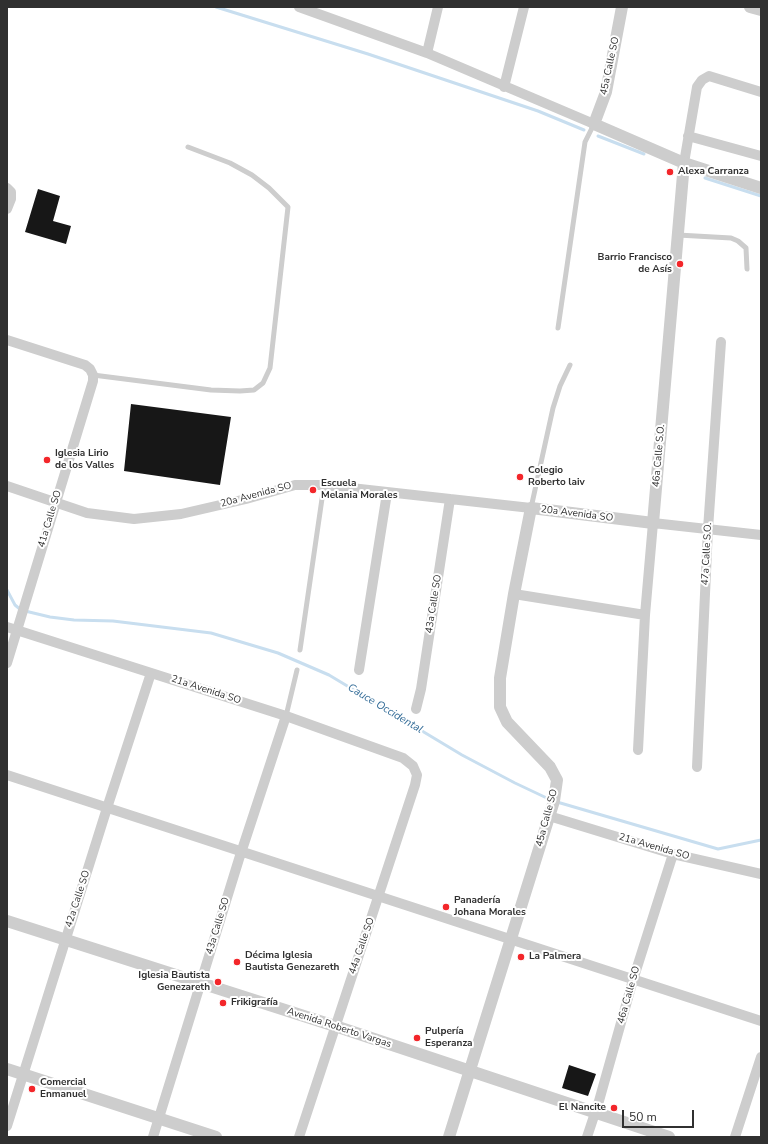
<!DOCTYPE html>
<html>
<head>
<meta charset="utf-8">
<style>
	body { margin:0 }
	#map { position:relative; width:768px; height:1144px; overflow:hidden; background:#fff; font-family:"Nunito Sans",sans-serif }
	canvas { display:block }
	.frame { position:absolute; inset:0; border:8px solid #303030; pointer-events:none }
	.scale { position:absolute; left:622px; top:1110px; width:72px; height:18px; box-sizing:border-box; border:2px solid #303030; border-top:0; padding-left:5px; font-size:12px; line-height:14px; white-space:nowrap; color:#303030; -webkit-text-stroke:3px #fff; paint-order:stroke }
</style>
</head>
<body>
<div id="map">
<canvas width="768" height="1144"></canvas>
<div class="frame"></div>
<div class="scale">50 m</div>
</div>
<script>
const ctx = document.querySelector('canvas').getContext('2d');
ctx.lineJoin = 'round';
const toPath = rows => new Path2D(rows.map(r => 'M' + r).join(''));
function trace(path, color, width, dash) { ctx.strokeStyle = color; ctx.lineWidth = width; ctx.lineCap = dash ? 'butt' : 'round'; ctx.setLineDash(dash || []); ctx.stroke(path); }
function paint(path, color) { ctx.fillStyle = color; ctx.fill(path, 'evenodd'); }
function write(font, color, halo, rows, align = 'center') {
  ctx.font = font + ' "Nunito Sans",sans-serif'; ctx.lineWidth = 4; ctx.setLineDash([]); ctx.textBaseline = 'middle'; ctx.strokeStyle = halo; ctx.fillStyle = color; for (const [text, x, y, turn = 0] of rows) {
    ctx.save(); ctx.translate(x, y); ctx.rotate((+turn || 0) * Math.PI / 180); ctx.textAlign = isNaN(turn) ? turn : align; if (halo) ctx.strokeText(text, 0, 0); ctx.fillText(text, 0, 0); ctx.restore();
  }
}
trace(toPath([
	[216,7,368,54,538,111,584,130],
	[598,136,644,154],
	[705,178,761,196],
	[7,590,15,605,21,610,50,617,74,620,113,621,211,633,278,653,329,675,462,755,515,783,551,800],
	[557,802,718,849,761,840]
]), '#c8deef', 3);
paint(toPath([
	[38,189,60,196,53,221,71,226,66,244,25,232],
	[131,404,231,417,220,485,124,471],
	[569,1065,596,1074,588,1096,562,1088]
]), '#171717');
trace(toPath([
	[678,235,731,238,738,241,746,248,747,269],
	[558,328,585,142,594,124],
	[93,375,211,390,240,391,254,390,263,383,270,368,288,207,269,188,252,175,230,163,188,147],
	[531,508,553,408,560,386,570,365],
	[300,650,324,485],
	[286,716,297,670]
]), '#cdcdcd', 5);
trace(toPath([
	[299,7,427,53,594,124],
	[427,53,438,7],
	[504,87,524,7],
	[688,136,761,156],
	[684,163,697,87,702,80,709,76,761,92],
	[7,188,11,192,11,199,7,209],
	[7,340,85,365,90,369,93,375,93,381,7,663],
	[7,486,87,513,134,519,181,514,246,499,295,485,324,485,531,508],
	[514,594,645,615],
	[7,627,286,716,403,758,413,766,417,775,415,785,299,1137],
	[359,670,387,493],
	[416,709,421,689,450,499],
	[638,750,645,615,653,523,761,535],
	[697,767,708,529,721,342],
	[7,775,761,1021],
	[549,816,673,854,761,874],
	[7,1126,107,808,151,673],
	[153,1137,239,859,286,716],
	[587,1137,599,1101,633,980,673,854],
	[735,1137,761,1057]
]), '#cdcdcd', 10);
trace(toPath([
	[622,7,606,92,594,124,684,163,761,188],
	[750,7,761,10],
	[7,921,335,1026,669,1137],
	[7,1069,216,1137],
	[449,1137,554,801,557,780,550,767,507,722,500,707,500,678,514,594,531,508,653,523,684,163]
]), '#cdcdcd', 12);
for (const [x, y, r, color] of [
	[670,172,4,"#f3262a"],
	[680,264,4,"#f3262a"],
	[47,460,4,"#f3262a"],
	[520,477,4,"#f3262a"],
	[313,490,4,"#f3262a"],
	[446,907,4,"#f3262a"],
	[521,957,4,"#f3262a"],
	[237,962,4,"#f3262a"],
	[218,982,4,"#f3262a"],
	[223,1003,4,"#f3262a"],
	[417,1038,4,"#f3262a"],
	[32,1089,4,"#f3262a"],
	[614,1108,4,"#f3262a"]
]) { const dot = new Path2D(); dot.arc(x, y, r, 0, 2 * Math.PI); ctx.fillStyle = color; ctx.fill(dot); trace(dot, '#fff', 1.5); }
write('10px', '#303030', '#fff', [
	["45a Calle SO",610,66,-78],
	["46a Calle S.O.",659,456,-85],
	["20a Avenida SO",256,495,-15],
	["20a Avenida SO",577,514,7],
	["41a Calle SO",50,519,-73],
	["47a Calle S.O.",707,554,-87],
	["43a Calle SO",434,604,-81],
	["21a Avenida SO",206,690,18],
	["45a Calle SO",547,818,-75],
	["21a Avenida SO",654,847,16],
	["42a Calle SO",78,899,-72],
	["43a Calle SO",218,926,-73],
	["44a Calle SO",362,946,-71],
	["46a Calle SO",629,995,-74],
	["Avenida Roberto Vargas",339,1028,18]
]);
write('bold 10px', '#303030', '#fff', [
	["Alexa Carranza",678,172],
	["Barrio Francisco",672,258,"right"],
	["de Asís",672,270,"right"],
	["Iglesia Lirio",55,454],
	["de los Valles",55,466],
	["Colegio",528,471],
	["Roberto laiv",528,483],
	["Escuela",321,484],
	["Melania Morales",321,496],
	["Panadería",454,901],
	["Johana Morales",454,913],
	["Décima Iglesia",245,956],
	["Bautista Genezareth",245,968],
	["La Palmera",529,957],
	["Iglesia Bautista",210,976,"right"],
	["Genezareth",210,988,"right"],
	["Frikigrafía",231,1003],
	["Pulpería",425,1032],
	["Esperanza",425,1044],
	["Comercial",40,1083],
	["Enmanuel",40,1095],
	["El Nancite",606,1108,"right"]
], 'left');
write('italic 11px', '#366e99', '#fff', [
	["Cauce Occidental",385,709,31]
]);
</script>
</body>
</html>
